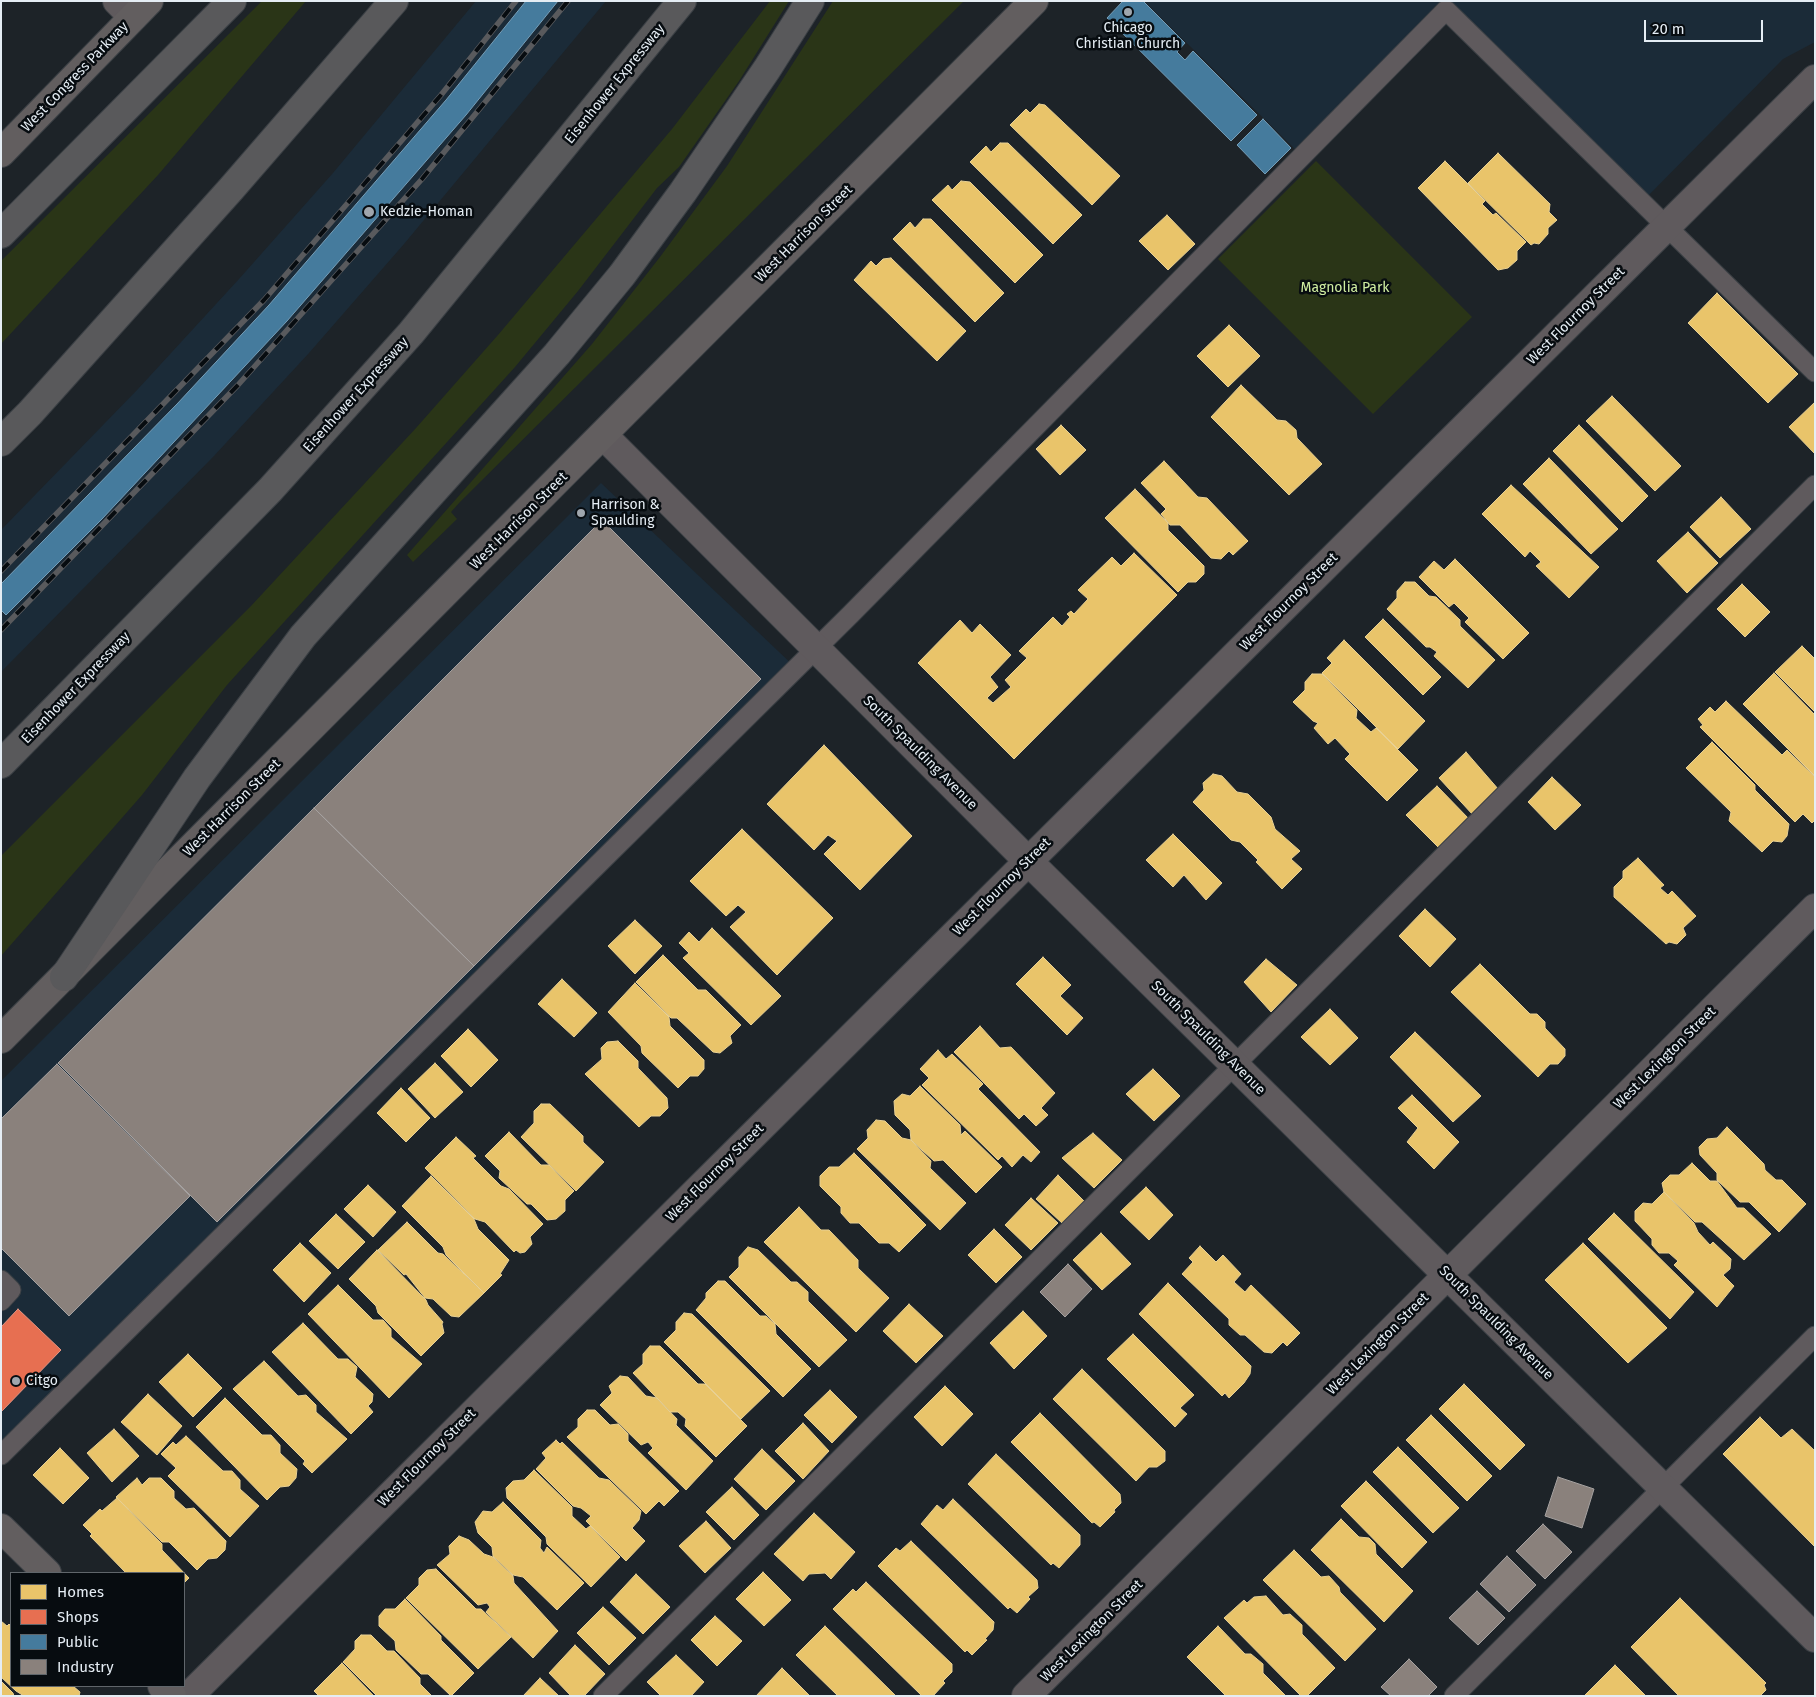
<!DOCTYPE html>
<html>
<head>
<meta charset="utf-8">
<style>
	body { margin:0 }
	#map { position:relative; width:1816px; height:1697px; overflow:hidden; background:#1d2328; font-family:"Fira Sans",sans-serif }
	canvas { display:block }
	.frame { position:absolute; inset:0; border:2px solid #e5edf4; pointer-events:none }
	.legend { position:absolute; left:10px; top:1572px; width:175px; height:115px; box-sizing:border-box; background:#070c10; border:1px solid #60666b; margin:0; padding:6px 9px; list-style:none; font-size:15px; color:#e5edf4 }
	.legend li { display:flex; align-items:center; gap:10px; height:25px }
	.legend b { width:25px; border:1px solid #60666b }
	.scale { position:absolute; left:1644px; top:20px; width:119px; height:22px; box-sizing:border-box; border:2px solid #e5edf4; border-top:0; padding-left:6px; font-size:15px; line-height:18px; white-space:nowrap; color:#e5edf4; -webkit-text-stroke:4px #070c10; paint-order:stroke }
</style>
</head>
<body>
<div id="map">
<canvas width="1816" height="1697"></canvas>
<div class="frame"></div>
<ul class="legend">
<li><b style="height:14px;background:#e9c46a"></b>Homes</li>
<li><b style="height:14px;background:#e76f51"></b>Shops</li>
<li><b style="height:14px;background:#457b9d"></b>Public</li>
<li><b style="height:14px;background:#8a817c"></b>Industry</li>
</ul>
<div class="scale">20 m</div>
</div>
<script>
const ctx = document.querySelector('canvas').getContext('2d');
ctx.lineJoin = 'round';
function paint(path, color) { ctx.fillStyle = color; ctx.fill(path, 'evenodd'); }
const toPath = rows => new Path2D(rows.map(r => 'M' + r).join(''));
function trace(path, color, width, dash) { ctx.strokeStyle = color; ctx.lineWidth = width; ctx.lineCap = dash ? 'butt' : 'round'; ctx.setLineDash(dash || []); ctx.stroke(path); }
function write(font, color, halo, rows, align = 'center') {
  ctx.font = font + ' "Fira Sans",sans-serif'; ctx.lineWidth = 5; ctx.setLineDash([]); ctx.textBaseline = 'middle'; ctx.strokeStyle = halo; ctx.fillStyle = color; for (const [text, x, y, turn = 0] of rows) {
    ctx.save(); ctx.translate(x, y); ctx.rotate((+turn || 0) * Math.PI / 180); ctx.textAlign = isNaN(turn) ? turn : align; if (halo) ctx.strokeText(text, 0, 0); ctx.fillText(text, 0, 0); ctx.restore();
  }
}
paint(toPath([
	[476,1,606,1,404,244,309,353,213,457,1,672,1,530,138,389,239,279,333,173],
	[1144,1,1815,1,1815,42,1783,59,1642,202,1446,10,1302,156],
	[601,483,797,669,1,1456,1,1081]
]), '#1b2b38');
paint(toPath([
	[262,1,306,1,158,175,1,344,1,261],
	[770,1,789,1,739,81,679,167,657,188,578,291,515,367,227,685,142,795,1,956,1,856,251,606,416,428,498,335,672,129],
	[833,1,964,1,460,502,451,512,457,519,413,562,407,555,592,344,660,257,727,166],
	[1316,161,1472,317,1373,414,1218,259]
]), '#2a3517');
const homes = toPath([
	[1039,104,1045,105,1120,176,1092,205,1010,125,1026,109,1030,113,1039,104],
	[1000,143,1008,143,1082,215,1053,244,970,162,986,146,991,152,1000,143],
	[1498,153,1550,204,1549,212,1557,220,1548,228,1548,234,1539,244,1534,243,1531,245,1468,183,1498,153],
	[1445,161,1485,201,1482,204,1493,215,1496,213,1526,242,1517,251,1517,260,1508,268,1498,270,1418,188,1445,161],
	[961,181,970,182,1043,255,1015,283,932,200,948,185,952,190,961,181],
	[1167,215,1195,244,1168,270,1139,241,1167,215],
	[923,219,931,219,1004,293,975,322,893,239,910,222,915,228,923,219],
	[891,258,966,331,937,361,854,280,871,261,876,266,883,259,891,258],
	[1717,293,1798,374,1768,403,1688,323,1717,293],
	[1229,325,1260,356,1228,387,1197,356,1229,325],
	[1241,385,1277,420,1286,421,1296,430,1297,438,1322,464,1289,495,1211,417,1241,385],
	[1612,396,1681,466,1655,491,1586,421,1612,396],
	[1815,402,1815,454,1789,427,1815,402],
	[1061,425,1086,450,1060,475,1036,449,1061,425],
	[1579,425,1648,496,1622,522,1553,451,1579,425],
	[1549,458,1618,529,1591,554,1523,484,1549,458],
	[1164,461,1198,497,1207,498,1248,541,1233,555,1229,551,1221,559,1211,558,1180,525,1170,525,1161,514,1166,509,1141,483,1164,461],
	[1511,485,1599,567,1569,598,1536,566,1541,562,1530,551,1525,557,1482,514,1511,485],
	[1135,489,1168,523,1168,530,1204,566,1204,574,1196,582,1188,582,1178,592,1105,518,1135,489],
	[1721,497,1751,529,1720,558,1690,527,1721,497],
	[1688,532,1718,563,1687,593,1657,561,1688,532],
	[1134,553,1177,595,1014,759,918,663,960,620,972,633,980,624,1011,655,990,677,998,687,987,698,993,703,1011,687,1005,680,1027,658,1019,651,1053,617,1062,626,1070,617,1067,614,1071,611,1074,614,1088,599,1078,590,1112,557,1121,566,1134,553],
	[1455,559,1529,633,1503,659,1465,622,1469,618,1454,603,1449,607,1419,577,1434,561,1444,570,1455,559],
	[1405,582,1415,582,1429,596,1436,597,1460,620,1460,626,1495,660,1468,688,1434,656,1437,652,1430,647,1426,647,1387,609,1397,598,1397,591,1405,582],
	[1742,584,1770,612,1745,637,1717,609,1742,584],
	[1383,619,1441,677,1423,695,1365,637,1383,619],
	[1344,640,1425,721,1398,749,1322,673,1332,663,1327,658,1344,640],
	[1802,646,1815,659,1815,712,1775,672,1802,646],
	[1774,673,1815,715,1815,776,1743,704,1774,673],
	[1312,674,1322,674,1357,710,1356,718,1371,732,1376,728,1418,770,1387,801,1345,759,1350,754,1335,738,1328,744,1314,728,1318,723,1313,721,1293,702,1305,690,1305,682,1312,674],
	[1726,701,1782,755,1787,750,1815,777,1815,820,1812,823,1803,814,1795,822,1700,727,1703,725,1698,719,1710,707,1715,712,1726,701],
	[1712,742,1755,785,1755,790,1789,824,1787,836,1782,842,1773,841,1762,852,1729,821,1731,812,1686,768,1712,742],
	[824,745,912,836,860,890,824,854,837,841,828,835,814,850,767,804,824,745],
	[1466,752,1499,790,1473,815,1439,778,1466,752],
	[1213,774,1222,776,1237,792,1248,794,1271,817,1275,829,1300,851,1291,859,1302,869,1282,889,1256,862,1258,860,1240,842,1231,840,1193,802,1204,790,1203,783,1213,774],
	[1552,777,1581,805,1555,830,1528,802,1552,777],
	[1437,786,1470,820,1439,848,1406,815,1437,786],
	[742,829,833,918,777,975,730,927,746,912,738,905,726,916,690,881,742,829],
	[1173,834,1222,883,1206,900,1184,875,1173,887,1146,860,1173,834],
	[1638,858,1664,885,1660,888,1668,895,1672,891,1696,916,1683,928,1686,935,1677,944,1669,942,1666,944,1614,897,1614,887,1623,878,1623,871,1638,858],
	[1425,909,1456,939,1430,967,1399,936,1425,909],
	[635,920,662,946,635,974,608,946,635,920],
	[712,928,781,996,751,1025,683,958,689,953,679,943,689,932,699,942,712,928],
	[663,955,698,990,706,990,741,1025,730,1036,732,1043,720,1053,713,1052,677,1018,671,1018,636,982,663,955],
	[1043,957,1071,985,1060,996,1083,1018,1067,1035,1016,984,1043,957],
	[1266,959,1297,985,1271,1012,1244,982,1266,959],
	[1480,964,1530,1014,1537,1014,1545,1022,1545,1028,1565,1049,1565,1056,1558,1064,1550,1064,1538,1077,1451,992,1480,964],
	[562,979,597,1013,574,1037,538,1004,562,979],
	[635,983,669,1017,670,1026,704,1060,704,1069,698,1076,690,1076,678,1088,642,1053,641,1046,608,1012,635,983],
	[1330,1009,1358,1038,1330,1065,1301,1037,1330,1009],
	[980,1026,1000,1048,1011,1047,1055,1093,1041,1108,1048,1115,1036,1126,1024,1114,1019,1119,954,1052,980,1026],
	[468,1029,498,1060,471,1087,441,1056,468,1029],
	[1415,1032,1481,1096,1453,1122,1390,1057,1415,1032],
	[618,1041,638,1061,638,1068,667,1098,668,1108,660,1116,651,1116,639,1127,585,1074,602,1059,601,1048,607,1042,618,1041],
	[938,1050,946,1059,952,1054,983,1084,978,1089,1040,1152,1031,1162,1023,1155,1012,1167,1002,1156,998,1160,922,1085,929,1078,920,1069,938,1050],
	[435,1063,463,1092,435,1118,408,1089,435,1063],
	[1153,1069,1180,1096,1154,1121,1126,1094,1153,1069],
	[920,1086,960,1125,961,1135,965,1131,1002,1167,976,1193,943,1160,934,1161,911,1140,910,1130,895,1115,894,1101,902,1094,910,1096,920,1086],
	[401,1088,430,1118,406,1142,377,1113,401,1088],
	[1412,1095,1459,1142,1434,1169,1407,1142,1418,1128,1398,1108,1412,1095],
	[541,1104,550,1104,583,1136,583,1142,604,1162,576,1191,521,1137,534,1123,534,1111,541,1104],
	[876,1120,885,1121,902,1138,911,1140,931,1161,930,1168,966,1203,940,1230,857,1149,868,1138,867,1130,876,1120],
	[1727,1127,1764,1164,1765,1170,1776,1180,1782,1180,1806,1204,1779,1232,1749,1202,1740,1202,1717,1180,1717,1173,1700,1155,1699,1147,1707,1139,1717,1138,1727,1127],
	[509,1132,541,1165,549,1165,574,1191,565,1200,565,1211,556,1219,547,1220,531,1204,527,1204,499,1178,500,1171,485,1156,509,1132],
	[1093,1133,1122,1160,1094,1188,1062,1158,1093,1133],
	[456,1137,476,1156,473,1158,501,1186,509,1189,543,1224,530,1237,532,1244,525,1252,520,1253,516,1250,514,1252,485,1222,475,1219,425,1168,456,1137],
	[854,1153,926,1225,899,1252,889,1243,879,1243,859,1223,850,1223,841,1213,841,1207,820,1186,820,1176,829,1167,839,1167,854,1153],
	[1692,1163,1710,1181,1717,1181,1737,1208,1744,1208,1771,1234,1744,1260,1702,1222,1695,1222,1664,1192,1662,1183,1670,1175,1679,1175,1692,1163],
	[1058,1175,1084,1201,1062,1223,1036,1199,1058,1175],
	[431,1176,474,1219,478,1229,509,1260,500,1274,502,1275,484,1293,446,1255,443,1247,402,1206,431,1176],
	[368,1185,396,1212,373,1237,344,1209,368,1185],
	[1146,1187,1173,1215,1149,1240,1120,1212,1146,1187],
	[1664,1192,1694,1223,1698,1232,1710,1245,1713,1242,1731,1259,1730,1269,1723,1275,1734,1286,1717,1307,1674,1265,1678,1261,1669,1253,1659,1253,1652,1245,1652,1239,1635,1221,1635,1211,1643,1203,1652,1204,1664,1192],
	[1031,1198,1058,1223,1031,1250,1005,1225,1031,1198],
	[799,1207,821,1230,829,1230,858,1260,858,1268,889,1298,856,1332,764,1242,799,1207],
	[1614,1213,1694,1292,1670,1319,1588,1239,1614,1213],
	[336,1214,365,1242,338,1269,309,1241,336,1214],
	[407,1222,438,1253,443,1254,484,1293,459,1317,451,1316,433,1299,425,1298,406,1274,404,1275,378,1250,407,1222],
	[994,1229,1022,1257,996,1283,968,1255,994,1229],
	[1101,1233,1131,1264,1102,1290,1073,1260,1101,1233],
	[300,1243,331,1273,304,1302,273,1270,300,1243],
	[1583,1243,1667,1328,1628,1363,1545,1280,1583,1243],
	[1200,1246,1216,1262,1223,1255,1241,1274,1234,1282,1245,1292,1251,1285,1300,1333,1287,1346,1283,1342,1272,1353,1264,1352,1245,1335,1240,1335,1229,1325,1229,1319,1182,1274,1193,1262,1189,1258,1200,1246],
	[748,1247,758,1250,791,1282,797,1282,808,1292,808,1301,847,1340,819,1367,729,1277,739,1267,739,1257,748,1247],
	[377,1250,426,1300,428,1305,443,1322,442,1324,444,1333,421,1356,378,1313,376,1306,349,1279,377,1250],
	[718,1281,725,1281,760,1316,766,1316,775,1324,776,1334,811,1369,783,1397,696,1310,706,1298,706,1293,718,1281],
	[1168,1283,1251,1366,1250,1374,1244,1383,1229,1398,1225,1393,1222,1396,1139,1314,1168,1283],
	[338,1285,373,1320,383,1320,391,1329,391,1337,422,1364,389,1398,308,1314,338,1285],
	[909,1304,943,1336,916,1363,883,1331,909,1304],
	[1023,1311,1047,1336,1014,1369,990,1343,1023,1311],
	[684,1313,692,1314,770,1391,741,1419,664,1342,676,1330,676,1322,684,1313],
	[303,1323,338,1359,348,1359,357,1367,355,1377,373,1394,372,1402,368,1406,373,1412,351,1434,272,1352,303,1323],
	[1133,1334,1194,1395,1180,1408,1187,1414,1175,1427,1107,1359,1133,1334],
	[650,1346,660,1346,698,1384,705,1384,747,1426,716,1457,685,1426,686,1419,678,1412,670,1412,633,1373,643,1364,643,1354,650,1346],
	[188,1354,222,1388,193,1417,159,1382,188,1354],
	[264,1361,298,1396,306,1395,316,1405,316,1412,347,1439,312,1473,303,1464,305,1461,233,1389,264,1361],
	[1082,1369,1165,1451,1165,1461,1157,1467,1149,1467,1136,1481,1053,1399,1082,1369],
	[620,1376,628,1377,646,1396,657,1398,677,1419,676,1425,713,1461,686,1490,648,1453,653,1448,648,1442,641,1445,600,1405,612,1393,609,1386,620,1376],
	[1464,1384,1525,1445,1500,1470,1439,1409,1464,1384],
	[945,1386,973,1414,942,1446,914,1417,945,1386],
	[830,1390,857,1417,832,1443,804,1415,830,1390],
	[148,1394,182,1426,157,1455,121,1422,148,1394],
	[225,1398,262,1435,271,1435,280,1445,280,1453,297,1469,296,1478,289,1486,280,1487,267,1500,196,1427,225,1398],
	[587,1410,595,1410,610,1425,618,1424,628,1434,628,1441,679,1491,664,1506,659,1501,646,1514,567,1437,578,1427,578,1419,587,1410],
	[1040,1413,1120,1494,1121,1503,1114,1510,1115,1512,1100,1527,1094,1522,1092,1523,1011,1442,1040,1413],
	[1431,1415,1492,1476,1467,1501,1406,1440,1431,1415],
	[1760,1417,1781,1438,1792,1429,1815,1451,1815,1547,1723,1454,1760,1417],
	[803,1423,829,1451,803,1479,775,1451,803,1423],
	[114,1429,139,1456,112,1482,87,1453,114,1429],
	[186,1436,223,1471,232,1471,240,1480,240,1489,259,1506,230,1537,168,1476,176,1468,161,1454,173,1442,176,1445,186,1436],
	[556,1440,560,1444,562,1442,599,1478,609,1480,641,1511,639,1520,632,1528,645,1541,626,1561,586,1521,591,1516,581,1508,573,1506,536,1469,546,1458,542,1453,556,1440],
	[1398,1447,1459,1508,1433,1533,1373,1472,1398,1447],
	[60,1448,89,1478,63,1504,33,1475,60,1448],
	[762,1449,795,1481,766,1510,734,1479,762,1449],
	[996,1454,1080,1535,1080,1545,1059,1568,1053,1563,1051,1565,968,1484,996,1454],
	[534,1470,572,1507,572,1516,586,1529,590,1526,620,1557,591,1587,547,1544,546,1537,507,1498,506,1488,513,1481,524,1480,534,1470],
	[137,1478,142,1485,149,1478,161,1478,174,1491,174,1498,186,1509,194,1508,226,1541,225,1550,217,1558,208,1559,197,1570,169,1542,162,1542,116,1497,137,1478],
	[1366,1481,1427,1542,1402,1568,1341,1506,1366,1481],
	[732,1487,759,1515,734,1540,706,1512,732,1487],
	[117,1498,162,1544,162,1550,189,1578,184,1583,184,1573,126,1573,90,1536,92,1534,83,1525,100,1509,102,1511,117,1498],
	[953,1499,1037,1580,1038,1588,1028,1597,1030,1599,1017,1613,1010,1607,1008,1609,921,1524,937,1505,943,1510,953,1499],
	[503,1502,541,1540,540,1548,544,1553,547,1547,584,1583,557,1610,523,1577,513,1575,493,1556,492,1547,478,1533,475,1522,483,1511,492,1512,503,1502],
	[814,1513,855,1552,831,1579,825,1573,809,1574,803,1581,774,1554,814,1513],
	[1341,1519,1359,1537,1369,1538,1375,1544,1376,1554,1413,1591,1384,1622,1311,1550,1341,1519],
	[706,1521,731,1548,705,1573,679,1546,706,1521],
	[459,1536,469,1540,484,1554,493,1557,513,1576,514,1583,558,1631,533,1658,486,1612,490,1607,487,1603,478,1605,437,1565,450,1554,449,1546,459,1536],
	[911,1541,994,1622,993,1630,985,1639,987,1640,972,1655,967,1650,965,1652,878,1566,896,1548,900,1551,911,1541],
	[1294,1550,1321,1577,1329,1576,1339,1587,1340,1592,1376,1629,1345,1661,1263,1580,1294,1550],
	[436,1569,476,1609,481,1609,511,1637,478,1669,406,1598,419,1585,419,1578,427,1570,436,1569],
	[763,1572,791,1600,764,1626,736,1599,763,1572],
	[636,1574,670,1607,643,1634,610,1602,636,1574],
	[866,1582,952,1664,952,1672,943,1681,945,1683,933,1696,922,1696,833,1609,853,1589,856,1592,866,1582],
	[1266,1596,1283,1615,1290,1614,1302,1625,1302,1634,1335,1668,1307,1696,1301,1696,1224,1618,1244,1600,1247,1603,1254,1597,1266,1596],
	[1680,1598,1766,1683,1764,1685,1766,1690,1760,1696,1679,1696,1631,1647,1680,1598],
	[405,1599,441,1636,441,1640,474,1673,451,1696,428,1674,421,1674,396,1650,395,1641,379,1626,379,1616,385,1609,395,1609,405,1599],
	[603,1607,636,1638,609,1665,577,1633,603,1607],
	[715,1616,742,1641,717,1666,691,1640,715,1616],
	[1,1621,7,1626,9,1624,11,1626,11,1686,73,1686,80,1692,79,1696,24,1696,16,1691,1,1677,1,1621],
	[825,1626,896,1696,838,1696,796,1655,825,1626],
	[1218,1626,1245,1654,1251,1654,1263,1664,1263,1673,1286,1696,1226,1696,1187,1657,1218,1626],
	[361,1635,371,1635,387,1651,394,1651,420,1678,420,1684,432,1696,377,1696,343,1662,355,1649,355,1641,361,1635],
	[575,1645,605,1674,584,1696,571,1696,549,1673,575,1645],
	[676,1655,704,1682,691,1696,661,1696,647,1682,676,1655],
	[342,1663,374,1696,319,1696,314,1691,342,1663],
	[1615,1665,1646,1696,1584,1696,1615,1665],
	[782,1668,810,1696,756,1696,782,1668],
	[540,1678,559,1696,523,1696,540,1678],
	[1,1681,13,1693,14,1696,1,1696,1,1681]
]);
paint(homes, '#e9c46a');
trace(homes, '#e8d093', 1);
const shops = toPath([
	[18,1309,61,1350,1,1412,1,1327,18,1309]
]);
paint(shops, '#e76f51');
trace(shops, '#e69582', 1);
const public = toPath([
	[526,1,558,1,466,115,287,321,102,519,6,615,1,610,1,584,177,404,269,305,446,100,526,1],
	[1123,1,1143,1,1185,43,1177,52,1185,60,1193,51,1257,115,1231,141,1107,18,1123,1],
	[1263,119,1291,148,1265,174,1237,145,1263,119]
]);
paint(public, '#457b9d');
trace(public, '#759db7', 1);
const industry = toPath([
	[602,520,761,679,474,966,314,808,602,520],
	[314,808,474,966,217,1222,58,1063,314,808],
	[57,1064,190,1196,69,1316,1,1248,1,1119,57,1064],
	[1068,1264,1092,1289,1065,1317,1040,1292,1068,1264],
	[1558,1477,1594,1489,1582,1528,1545,1516,1558,1477],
	[1543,1524,1572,1552,1545,1579,1516,1551,1543,1524],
	[1507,1556,1536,1585,1509,1612,1480,1584,1507,1556],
	[1477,1591,1505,1618,1478,1645,1449,1618,1477,1591],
	[1409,1659,1437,1687,1428,1696,1391,1696,1381,1687,1409,1659]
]);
paint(industry, '#8a817c');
trace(industry, '#a5a1a0', 1);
const lane = toPath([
	[1,1280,11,1290,1,1301],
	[1,1455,851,614,1446,10,1815,372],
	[603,1696,1815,485],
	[1454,1696,1815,1336]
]);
const street = toPath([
	[117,1,133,17],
	[604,436,1028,861,1815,1638],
	[189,1696,1815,79],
	[1026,1696,1815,908]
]);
const secondary = toPath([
	[1,153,149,1],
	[1,1039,1034,1],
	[1,1528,47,1573],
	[162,1686,172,1696]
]);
const highway = toPath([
	[1,234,232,1],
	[1,442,30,413,231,189,394,1],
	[1,764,270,490,411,333,682,1],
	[64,977,197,778,303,636,557,354,622,275,683,192,767,69,810,1]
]);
trace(lane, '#3a3f44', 21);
trace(street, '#3a3f44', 30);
trace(secondary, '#3a3f44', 30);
trace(highway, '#3a3f44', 30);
trace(lane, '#5f5a5d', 19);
trace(street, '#5f5a5d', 28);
trace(secondary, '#625e5f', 28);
trace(highway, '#59595b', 28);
const rail = toPath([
	[1,571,264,300,441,95,516,1],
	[1,630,238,385,422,179,568,1]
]);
trace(rail, '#595a5d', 5.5);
trace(rail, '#070c10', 4, [11]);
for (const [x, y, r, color] of [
	[1128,12,5,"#9fa6ad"],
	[369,212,6,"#9fa6ad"],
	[581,513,5,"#9fa6ad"],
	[16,1381,5,"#9fa6ad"]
]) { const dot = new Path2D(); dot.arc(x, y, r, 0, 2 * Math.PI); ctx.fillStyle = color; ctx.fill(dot); trace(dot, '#070c10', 2); }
write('14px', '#e5edf4', '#070c10', [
	["Chicago",1128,28,"center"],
	["Christian Church",1128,44,"center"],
	["Kedzie-Homan",380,212],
	["Harrison &",591,505],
	["Spaulding",591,521],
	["Citgo",26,1381]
], 'left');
write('14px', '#e5edf4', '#070c10', [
	["West Congress Parkway",75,77,-46],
	["Eisenhower Expressway",615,84,-51],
	["West Harrison Street",804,234,-45],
	["West Flournoy Street",1576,316,-45],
	["Eisenhower Expressway",356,395,-48],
	["West Harrison Street",519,521,-45],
	["West Flournoy Street",1289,602,-45],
	["Eisenhower Expressway",76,688,-46],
	["South Spaulding Avenue",920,753,45],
	["West Harrison Street",232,808,-45],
	["West Flournoy Street",1002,887,-45],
	["South Spaulding Avenue",1208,1038,45],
	["West Lexington Street",1665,1058,-45],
	["West Flournoy Street",715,1173,-45],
	["South Spaulding Avenue",1496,1323,45],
	["West Lexington Street",1378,1344,-45],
	["West Flournoy Street",427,1458,-45],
	["West Lexington Street",1092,1631,-45]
]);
write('14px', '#d0eda1', '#070c10', [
	["Magnolia Park",1345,288]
]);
</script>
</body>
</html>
